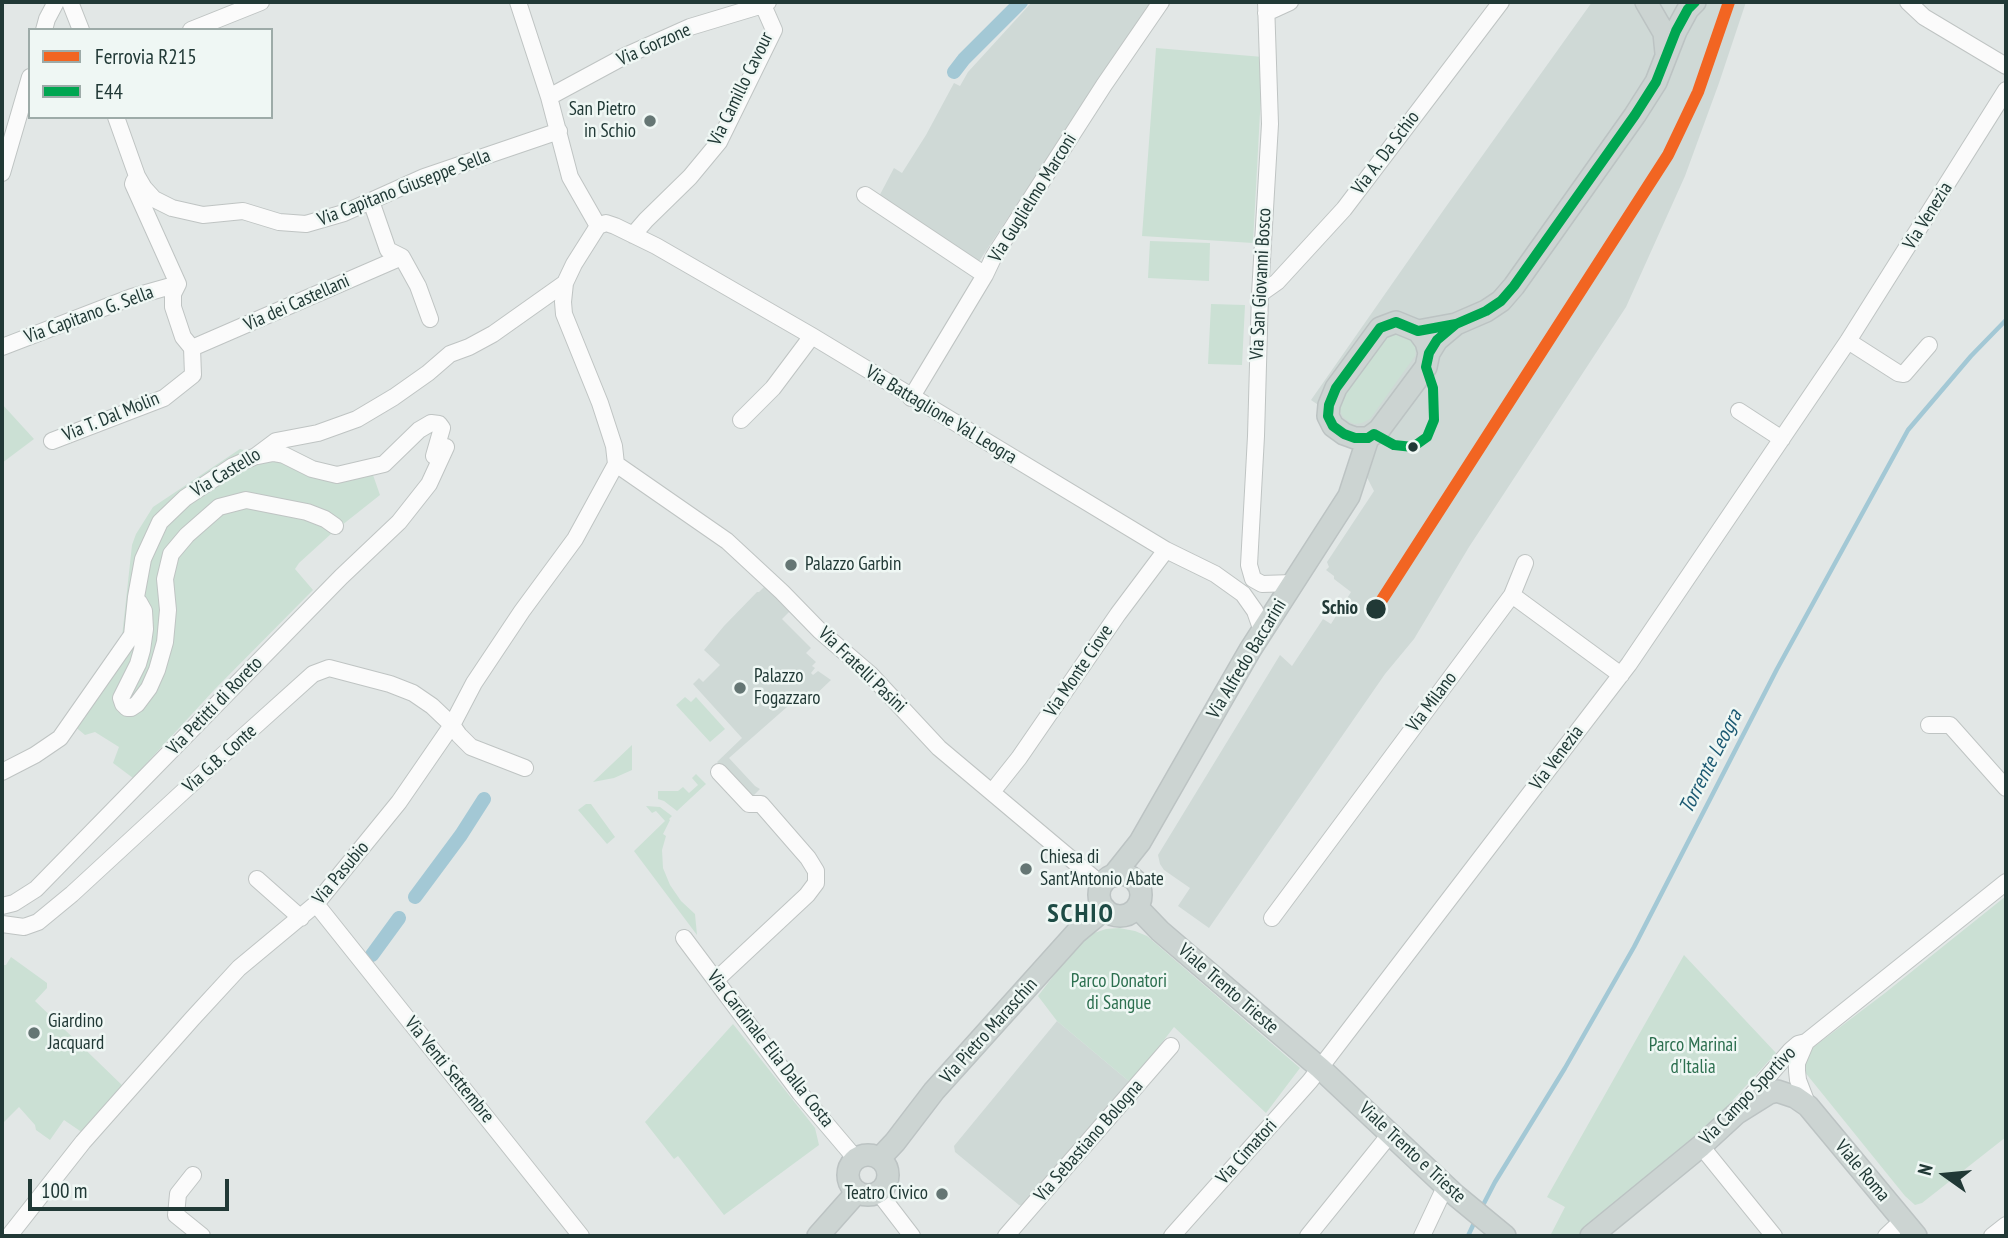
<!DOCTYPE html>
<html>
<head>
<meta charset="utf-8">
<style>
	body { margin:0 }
	#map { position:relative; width:2008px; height:1238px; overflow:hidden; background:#e2e7e6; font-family:"PT Sans Narrow",sans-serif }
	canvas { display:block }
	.frame { position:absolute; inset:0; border:4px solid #213936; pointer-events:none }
	.legend { position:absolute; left:28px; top:28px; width:245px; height:91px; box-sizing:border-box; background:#eff7f4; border:2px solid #9daba8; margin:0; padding:9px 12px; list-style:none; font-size:21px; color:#213936 }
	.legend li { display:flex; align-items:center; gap:14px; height:35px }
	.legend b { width:35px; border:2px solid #9daba8 }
	.north { position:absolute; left:1910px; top:1140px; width:70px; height:70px; -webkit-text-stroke:5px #eff7f4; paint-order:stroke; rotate:285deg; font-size:19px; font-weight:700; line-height:28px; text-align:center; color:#213936 }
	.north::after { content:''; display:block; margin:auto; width:24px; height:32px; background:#213936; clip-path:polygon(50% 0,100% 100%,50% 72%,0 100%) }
	.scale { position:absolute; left:28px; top:1179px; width:201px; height:32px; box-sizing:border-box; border:4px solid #213936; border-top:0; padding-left:9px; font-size:21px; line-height:24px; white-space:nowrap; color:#213936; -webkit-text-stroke:5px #eff7f4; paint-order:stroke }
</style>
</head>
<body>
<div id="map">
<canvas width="2008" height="1238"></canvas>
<div class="frame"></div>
<ul class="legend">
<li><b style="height:9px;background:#f26522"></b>Ferrovia R215</li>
<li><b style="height:9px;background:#00a651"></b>E44</li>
</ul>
<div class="north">N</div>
<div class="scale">100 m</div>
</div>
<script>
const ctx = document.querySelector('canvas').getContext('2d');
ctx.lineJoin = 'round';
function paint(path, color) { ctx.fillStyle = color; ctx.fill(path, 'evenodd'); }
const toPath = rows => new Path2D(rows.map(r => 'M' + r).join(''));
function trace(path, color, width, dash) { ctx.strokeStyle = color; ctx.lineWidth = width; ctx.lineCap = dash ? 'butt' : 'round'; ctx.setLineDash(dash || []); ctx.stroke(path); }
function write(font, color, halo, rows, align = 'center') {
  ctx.font = font + ' "PT Sans Narrow",sans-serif'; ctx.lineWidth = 5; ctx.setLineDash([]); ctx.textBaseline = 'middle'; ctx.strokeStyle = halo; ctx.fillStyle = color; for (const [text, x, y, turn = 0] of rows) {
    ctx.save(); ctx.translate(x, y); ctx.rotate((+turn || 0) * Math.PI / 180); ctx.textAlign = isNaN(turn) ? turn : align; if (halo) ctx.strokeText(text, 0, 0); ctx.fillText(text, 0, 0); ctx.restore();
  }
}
paint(toPath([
	[1032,2,1151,2,974,269,875,204,894,168,902,173,926,135,954,83,960,86,968,72],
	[1592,2,1746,2,1719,83,1685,176,1626,307,1469,547,1414,639,1385,674,1209,928,1178,906,1190,888,1164,870,1160,864,1158,855,1280,655,1292,666,1323,619,1331,624,1351,592,1334,579,1334,576,1326,570,1329,567,1327,562,1374,491,1336,417,1311,400,1445,208],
	[766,585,791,610,782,619,811,648,806,653,816,662,812,666,815,668,811,673,813,675,818,671,831,680,811,699,804,692,729,758,755,786,760,789,750,799,717,762,742,738,693,684,699,678,703,682,720,665,704,650,724,626,757,592,759,592],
	[1057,1021,1131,1083,1023,1206,1019,1205,955,1152,954,1146]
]), '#cfd9d6');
paint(toPath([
	[1156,48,1263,57,1253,243,1142,236],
	[1150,241,1210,243,1209,281,1148,278],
	[1211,304,1245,305,1242,365,1208,364],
	[1397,331,1414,339,1416,347,1415,356,1370,419,1362,423,1354,424,1348,421,1343,417,1340,411,1340,404,1342,397,1384,337],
	[2,404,34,439,2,463],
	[240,449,316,469,362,468,373,475,380,495,332,533,299,563,295,569,313,590,215,689,133,778,113,763,119,747,95,732,85,735,67,720,122,637,132,545,136,534,153,507],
	[685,697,691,702,696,697,725,729,710,742,676,705],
	[632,745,632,770,614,778,593,782],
	[696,774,706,784,677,811,664,801,658,799,658,791,678,791,683,787,689,793,698,785,692,778],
	[586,804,591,804,615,837,607,844,578,810],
	[646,806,660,807,672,816,669,819,670,820,663,834,666,836,662,850,663,868,670,885,681,901,695,914,697,935,634,851,665,821,656,811,652,813],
	[2006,896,2006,1137,1922,1203,1915,1205,1905,1196,1804,1071,1804,1067,1811,1049,1885,993],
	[1119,928,1135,931,1147,936,1300,1068,1266,1113,1174,1027,1131,1083,1057,1021,1038,996,1077,945,1094,933,1106,929],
	[1684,955,1776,1053,1701,1135,1583,1236,1550,1236,1565,1207,1547,1197],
	[11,957,47,983,47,988,35,1001,125,1088,86,1135,64,1120,50,1140,36,1130,35,1125,19,1107,2,1124,2,965,6,965],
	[733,1024,815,1128,819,1145,724,1215,678,1156,674,1159,645,1122]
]), '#cbe0d4');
trace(toPath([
	[1482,1207,1495,1182,1565,1068,1634,947,1777,669,1908,430,1971,356,2006,320],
	[1468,1236,1475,1221]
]), '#a3c8d5', 4.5);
trace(toPath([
	[954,72,964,59,1021,2],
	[415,897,461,835,484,799],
	[372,955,399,918]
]), '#a3c8d5', 14);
const minor = toPath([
	[70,2,81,30],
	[518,2,549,97,570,177,598,226],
	[1266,2,1270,124,1260,294,1256,436,1249,565,1253,579,1262,584,1293,583],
	[1908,2,1924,17,2006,66],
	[1266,13,1290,2],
	[44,30,47,19,56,2],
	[191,30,261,2],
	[549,97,625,56,690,27,763,5],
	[116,117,137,176,144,188,154,199,172,208,203,215,243,211,279,222,306,224,344,213,424,177,559,131],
	[2,173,30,77],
	[134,181,133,184,178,284],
	[865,195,985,275],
	[371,201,388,250,402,257,418,286,430,319],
	[598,226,606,223,615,226,656,246,812,336,1166,550,1215,574,1243,594,1255,611,1262,631],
	[598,226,574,264,565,283,563,302,564,314,600,403,614,446,616,464],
	[633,235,646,220,690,177,719,142,774,30,763,5,768,2],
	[1260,294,1277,282,1344,209,1501,2],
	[1848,341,1898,373,1904,374,1929,345],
	[2,347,132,297,178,284],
	[192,348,402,257],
	[911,398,985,275,994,256,1104,85,1161,2],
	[1739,411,1782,439],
	[741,420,773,388,812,336],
	[52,441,164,398,193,375,192,348,183,337,173,307,173,294,178,284],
	[258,456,273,453,284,455,312,469,337,475,384,464,419,430,431,423,439,424,442,428,434,456],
	[616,464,727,541,782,592,820,631,870,674,939,748,1102,885],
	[1512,595,1525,563],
	[139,602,144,611,145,629,142,650,138,664,121,698,123,704,127,708,131,708,137,704,149,688,157,670,165,642,168,610,165,579,171,554,187,535,219,507,246,500,307,512,325,519,335,526],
	[1929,725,1950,725,2006,788],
	[2,772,35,755,60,738,132,635,136,597,143,559,160,522,185,498,233,466,256,456,276,441,318,433,357,419,394,397,428,373,450,354,469,347,493,334,565,283],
	[992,792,1019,758,1118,614,1166,550],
	[257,879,301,918],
	[316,904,581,1236],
	[2,906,14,903,36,889,341,577,399,522,429,484,446,447],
	[1272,918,1512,595,1621,675],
	[2,924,24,927,38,922,72,894,224,754,313,674,329,668,390,684,413,693,432,706,452,725,459,735,471,747,525,768],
	[684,938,800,1093,856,1159],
	[716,980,807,895,816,883,816,871,808,858,761,804,749,804,719,772],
	[1806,1042,1797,1063,1797,1071,1798,1080,1808,1106],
	[1745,1103,1791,1050,1798,1044,1806,1042,2006,882],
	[1701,1146,1774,1236],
	[193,1175,178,1194,176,1215,202,1236],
	[879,1193,912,1236],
	[9,1236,83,1142,192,1019,239,968,316,904,399,802,452,725,474,683,522,611,575,539,616,464],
	[1006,1236,1171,1046],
	[1172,1236,1310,1081,1629,664,1848,341,2006,90],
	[1308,1236,1391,1133],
	[1422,1236,1446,1185],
	[1886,1236,1903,1220],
	[1992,1236,2006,1225]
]);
const major = toPath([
	[1646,2,1664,33,1666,53],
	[1418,331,1456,324,1486,311,1501,301,1514,286,1635,115,1656,82,1676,31,1688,9,1695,2],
	[1429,353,1426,342,1418,331,1396,322,1380,328,1336,388,1329,405,1328,416,1333,426,1344,434,1355,438,1368,438,1379,430,1426,367,1429,353,1437,340,1456,324],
	'1099 895a21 21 0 1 1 42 0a21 21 0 1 1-42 0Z',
	[1113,876,1140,842,1250,650,1349,496,1368,438],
	[1137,907,1160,931,1320,1068,1454,1194,1505,1236],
	'848 1175a20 20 0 1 1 40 0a20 20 0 1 1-40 0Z',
	[880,1158,895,1142,934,1091,1076,933,1105,909],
	[818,1236,857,1192],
	[1591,1236,1701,1146,1737,1113,1769,1093,1777,1091,1795,1097,1808,1106,1916,1236]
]);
trace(minor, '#bfc4c3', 18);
trace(major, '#bcc3c3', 24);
trace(minor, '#fbfbfb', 16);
trace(major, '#ccd4d2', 21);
trace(toPath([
	[1396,322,1418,331,1456,324,1437,340,1429,353,1426,367,1433,388,1434,420,1427,437,1413,447,1394,445,1374,434,1368,438,1355,438,1344,434,1333,426,1328,416,1329,405,1336,388,1380,328,1396,322],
	[1456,324,1486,311,1501,301,1514,286,1635,115,1656,82,1676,31,1688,9,1695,2]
]), '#00a651', 10);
trace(toPath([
	[1376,609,1668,155,1698,92,1729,2]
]), '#f26522', 12);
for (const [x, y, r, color] of [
	[650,121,7,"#657674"],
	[1413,447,6,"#213936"],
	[791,565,7,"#657674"],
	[1376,609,11,"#213936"],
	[740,688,7,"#657674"],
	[1026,869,7,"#657674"],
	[34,1033,7,"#657674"],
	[942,1194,7,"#657674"]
]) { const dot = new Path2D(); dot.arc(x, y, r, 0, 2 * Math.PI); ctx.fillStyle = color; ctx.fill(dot); trace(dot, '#eff7f4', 2.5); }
write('19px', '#213936', '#eff7f4', [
	["Via Gorzone",654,45,-24],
	["Via Camillo Cavour",741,89,-64],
	["Via A. Da Schio",1386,153,-53],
	["Via Capitano Giuseppe Sella",404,188,-21],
	["Via Guglielmo Marconi",1033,198,-58],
	["Via Venezia",1928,216,-58],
	["Via San Giovanni Bosco",1261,284,-87],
	["Via dei Castellani",297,303,-24],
	["Via Capitano G. Sella",89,315,-20],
	["Via Battaglione Val Leogra",941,415,31],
	["Via T. Dal Molin",111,417,-22],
	["Via Castello",226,473,-31],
	["Via Alfredo Baccarini",1247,659,-59],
	["Via Fratelli Pasini",862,670,44],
	["Via Monte Ciove",1079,671,-56],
	["Via Milano",1432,702,-53],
	["Via Petitti di Roreto",215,706,-46],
	["Via Venezia",1557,758,-53],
	["Via G.B. Conte",220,759,-42],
	["Via Pasubio",341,873,-50],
	["Viale Trento Trieste",1228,989,41],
	["Via Pietro Maraschin",989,1031,-48],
	["Via Cardinale Elia Dalla Costa",770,1049,52],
	["Via Venti Settembre",449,1070,51],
	["Via Campo Sportivo",1748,1096,-46],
	["Via Sebastiano Bologna",1089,1141,-49],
	["Via Cimatori",1247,1152,-48],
	["Viale Trento e Trieste",1412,1153,43],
	["Viale Roma",1862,1171,50]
]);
write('19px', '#213936', '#eff7f4', [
	["San Pietro",636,110,"right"],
	["in Schio",636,132,"right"],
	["Palazzo Garbin",805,565],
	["Palazzo",754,677],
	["Fogazzaro",754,699],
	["Chiesa di",1040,858],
	["Sant'Antonio Abate",1040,880],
	["Giardino",48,1022],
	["Jacquard",48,1044],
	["Teatro Civico",928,1194,"right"]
], 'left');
write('bold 19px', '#213936', '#eff7f4', [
	["Schio",1358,609]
], 'right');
write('19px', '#2c6f4f', '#eff7f4', [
	["Parco Donatori",1119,982],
	["di Sangue",1119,1004],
	["Parco Marinai",1693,1046],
	["d'Italia",1693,1068]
]);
write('italic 21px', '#1d5a73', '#eff7f4', [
	["Torrente Leogra",1711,762,-63]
]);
ctx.letterSpacing = '2px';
write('bold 26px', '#1d4b45', '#eff7f4', [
	["SCHIO",1081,915]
]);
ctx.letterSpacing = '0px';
</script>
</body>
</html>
